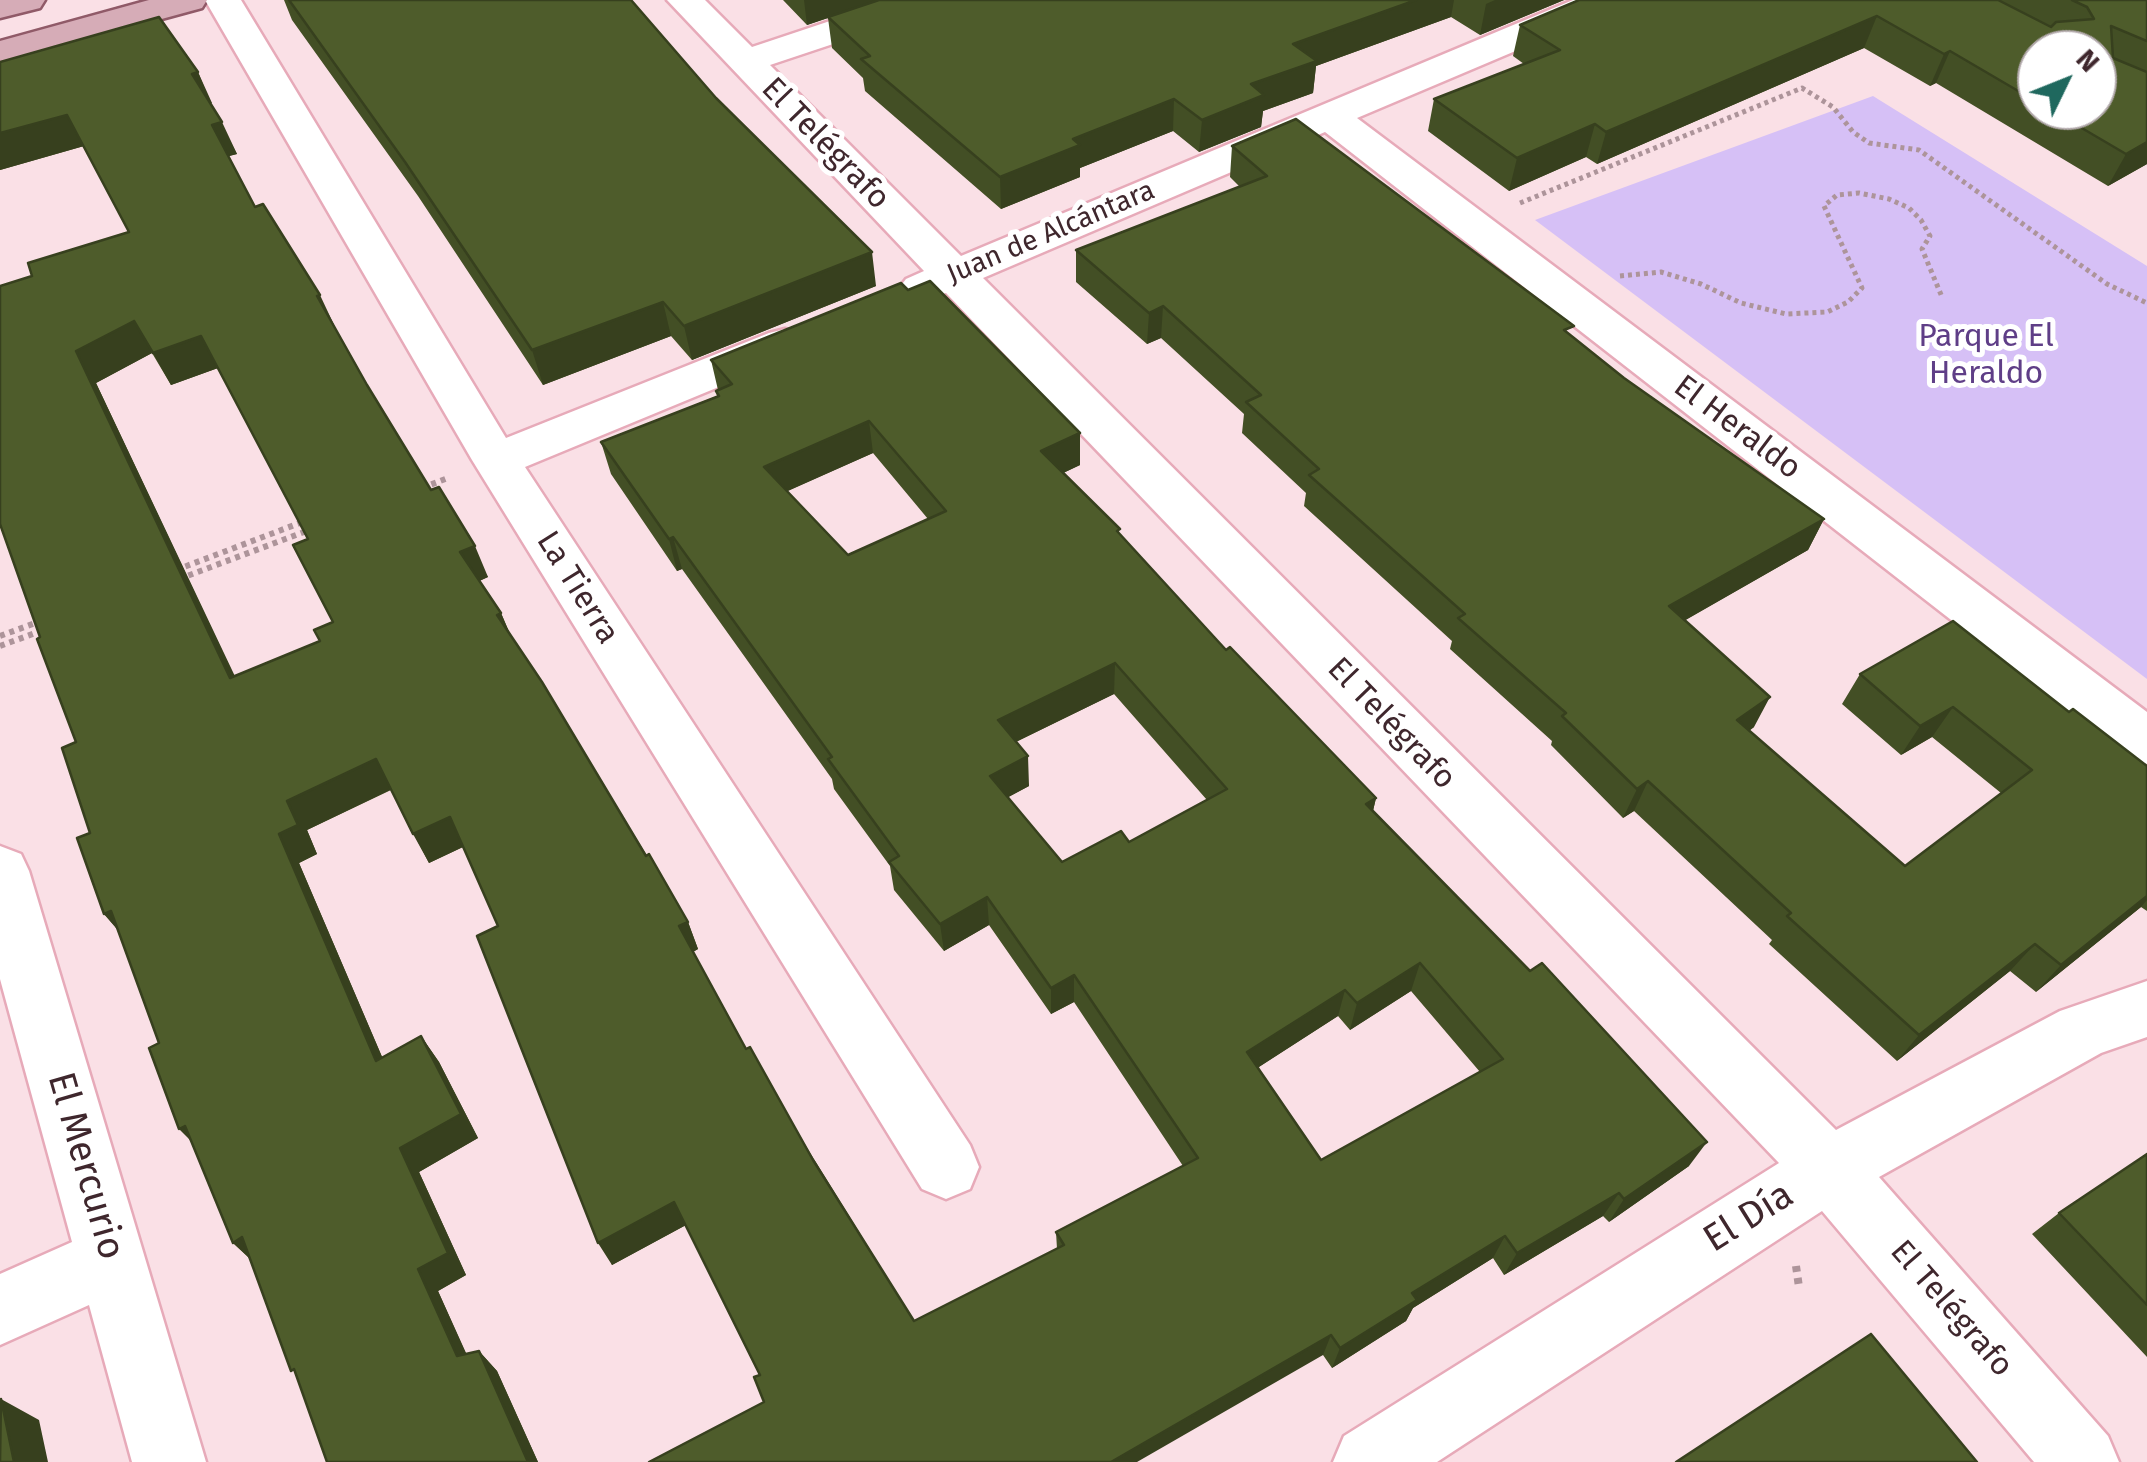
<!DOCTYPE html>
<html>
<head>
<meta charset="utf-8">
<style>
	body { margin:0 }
	#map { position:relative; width:2147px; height:1462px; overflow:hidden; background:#fae0e6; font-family:"Fira Sans",sans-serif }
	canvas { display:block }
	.north { position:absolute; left:2017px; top:30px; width:100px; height:100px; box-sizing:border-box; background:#fff; border:2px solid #b2a9ab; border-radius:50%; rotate:47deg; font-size:28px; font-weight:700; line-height:40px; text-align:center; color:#3f272d }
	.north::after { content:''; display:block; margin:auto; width:35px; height:45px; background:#1f685e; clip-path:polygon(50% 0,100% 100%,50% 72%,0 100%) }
</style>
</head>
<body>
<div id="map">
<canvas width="2147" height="1462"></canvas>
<div class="north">N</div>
</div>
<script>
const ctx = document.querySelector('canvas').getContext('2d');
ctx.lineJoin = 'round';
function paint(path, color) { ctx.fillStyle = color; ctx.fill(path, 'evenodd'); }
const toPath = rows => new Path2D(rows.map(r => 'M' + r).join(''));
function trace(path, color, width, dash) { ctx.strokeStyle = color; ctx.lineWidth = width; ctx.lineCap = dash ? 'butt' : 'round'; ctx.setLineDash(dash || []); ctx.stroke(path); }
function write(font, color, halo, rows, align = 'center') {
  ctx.font = font + ' "Fira Sans",sans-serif'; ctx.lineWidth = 10; ctx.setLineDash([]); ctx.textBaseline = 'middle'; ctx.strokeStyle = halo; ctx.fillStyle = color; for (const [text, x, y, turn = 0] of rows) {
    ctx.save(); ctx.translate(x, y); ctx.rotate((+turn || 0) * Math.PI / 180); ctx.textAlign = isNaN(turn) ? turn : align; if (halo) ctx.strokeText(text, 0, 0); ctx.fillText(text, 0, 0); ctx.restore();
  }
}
paint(toPath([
	[1873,96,2147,266,2147,679,1535,220]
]), '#d6c0f6');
const minor = toPath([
	[205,0,241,0,506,438,769,333,785,329,801,333,807,343,801,353,525,467,970,1145,979,1167,970,1189,946,1199,922,1189,472,460,205,0],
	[667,0,705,0,752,47,893,0,946,0,941,8,770,65,961,256,1573,0,1622,0,1617,8,1357,118,2147,712,2147,764,2127,757,1325,132,983,278,1836,1130,2060,1011,2147,981,2147,1037,2101,1053,1879,1177,2108,1436,2119,1462,2034,1462,1822,1211,1437,1462,1333,1462,1344,1436,1779,1163,946,293,921,301,906,297,899,288,906,279,924,271,667,0],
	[0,846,21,854,29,871,206,1462,132,1462,89,1305,0,1345,0,1274,72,1242,0,979,0,846]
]);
const major = toPath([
	[0,0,45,0,40,8,0,18,0,0],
	[149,0,207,0,202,8,0,63,0,41,149,0]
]);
trace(minor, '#e7aab9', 5);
trace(major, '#905a68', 5);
trace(toPath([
	[1520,203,1802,88,1833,107,1853,132,1869,143,1919,150,2107,284,2147,303],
	[1620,276,1661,272,1701,284,1741,303,1786,314,1827,312,1848,302,1862,288,1824,206,1837,195,1859,193,1889,199,1909,208,1921,220,1930,236,1922,249,1942,297]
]), '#ad949a', 5, [4, 4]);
trace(toPath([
	[422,488,448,478],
	[176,570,305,521],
	[179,579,312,529],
	[0,636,38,622],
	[0,646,46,629]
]), '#ad949a', 6, [5, 5]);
trace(toPath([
	[1796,1266,1799,1287]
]), '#ad949a', 8, [6, 6]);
paint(minor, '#fff');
paint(major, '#d6acb7');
paint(toPath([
	[284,0,631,0,876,286,692,360,671,336,543,385,418,196,292,20],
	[783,0,1564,0,1480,35,1451,17,1316,66,1313,93,1263,111,1261,127,1199,152,1173,131,1080,168,1080,177,1001,209,865,91,863,78,832,48,828,18,807,25],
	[1579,0,2147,0,2147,164,2108,186,1936,83,1930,86,1864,48,1597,164,1586,157,1509,191,1428,131,1434,99,1524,64,1513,56,1520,25],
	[2037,50,2097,110,2037,110],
	[0,62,198,72,211,104,237,154,228,156,255,207,334,327,367,385,431,490,488,577,479,581,501,613,511,636,688,922,698,949,693,952,746,1049,914,1321,1057,1249,1056,1232,1183,1166,1074,1002,1051,1014,989,925,944,951,894,890,890,866,834,789,832,779,682,569,677,571,611,474,601,442,717,396,716,391,718,390,711,360,1080,465,1063,473,1226,650,1376,798,1373,811,1689,1166,1609,1222,1603,1216,1504,1275,1493,1258,1413,1308,1406,1321,1332,1368,1323,1355,764,1402,760,1375,686,1225,612,1265,498,926,463,847,429,863,391,790,307,830,317,854,299,863,382,1057,421,1036,439,1062,478,1138,419,1172,466,1275,438,1291,466,1354,479,1351,497,1371,538,1462,327,1462,297,1376,249,1258,233,1243,118,930,104,914,76,742,40,637,32,276,129,232,84,146,0,170],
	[152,353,171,385,218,368,308,539,333,622,320,641,234,676,96,383],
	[873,453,928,519,848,555,787,491],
	[1114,694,1207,800,1129,842,1062,862,1008,797,1029,786,1016,742],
	[1411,991,1480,1072,1321,1160,1257,1068,1338,1016,1350,1030],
	[1232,146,1571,336,1624,378,1824,519,1808,550,1685,620,1754,727,1749,731,1905,866,2001,793,1932,737,1901,755,1842,704,1860,674,2069,712,2147,766,2147,911,2141,907,2036,992,2010,971,1897,1061,1769,944,1772,940,1634,811,1623,818,1551,745,1552,741,1450,649,1452,641,1304,506,1306,493,1242,433,1244,414,1161,338,1147,344,1076,282,1076,250,1240,187,1230,177],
	[2147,1154,2147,1357,2032,1234,2059,1213]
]), '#434f25');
paint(toPath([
	[804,0,881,0,807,25],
	[1416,0,1454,0,1451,17,1316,66,1313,93,1263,111,1261,127,1199,152,1202,120,1293,44],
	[1495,0,1564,0,1480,35,1486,4],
	[1877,16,1864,48,1597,164,1606,132],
	[1950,51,1936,83,1930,86,1944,54],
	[198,72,212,103,206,105,192,74],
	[1174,99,1173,131,1080,168,1080,177,1001,209,1000,177,1073,139],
	[67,115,84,146,0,170,0,133],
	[222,122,237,154,226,157,212,125],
	[1595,124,1586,157,1509,191,1517,158],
	[2147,142,2147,164,2108,186,2126,154],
	[872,252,876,286,692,360,684,326],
	[320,295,335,327,317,296],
	[663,302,671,336,543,385,532,350],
	[1163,306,1161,338,1147,344,1149,313],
	[134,321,152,353,96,383,250,708,230,678,76,351],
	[201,336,218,368,171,385,153,353],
	[869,421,873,453,770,499,764,467],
	[1080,433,1080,465,1042,483,1041,451],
	[1824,519,1808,550,1656,637,1669,606],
	[673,537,682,569,677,571,669,539],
	[475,546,488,577,473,584,460,552],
	[501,613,514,644,497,615],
	[1115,663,1114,694,999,750,998,720],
	[1770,697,1754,727,1722,750,1737,720],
	[1953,707,1932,737,1901,755,1920,726],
	[1028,756,1029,786,992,806,990,776],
	[376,759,392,789,307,830,317,854,299,863,395,1087,376,1061,279,834,287,801],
	[1648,781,1634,811,1623,818,1637,789],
	[1376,798,1369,827,1366,804],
	[450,817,465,846,429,863,413,834],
	[2147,896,2147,900,2141,907,2036,992,2061,965],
	[987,897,989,925,944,951,940,924],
	[111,911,128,942,104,914],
	[688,922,698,949,689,954,679,926],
	[2035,944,2010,971,1897,1061,1919,1035],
	[1420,963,1411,991,1350,1030,1357,1003],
	[1074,975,1074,1002,1051,1014,1051,988],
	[1345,990,1338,1016,1242,1078,1247,1052],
	[421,1036,439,1062,478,1138,419,1172,466,1275,438,1291,476,1375,457,1356,418,1269,400,1148],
	[185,1126,204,1154,179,1129],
	[1707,1142,1689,1166,1609,1222,1624,1199],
	[1619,1193,1603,1216,1504,1275,1517,1253],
	[674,1202,686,1225,612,1265,598,1243],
	[1505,1236,1493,1258,1413,1308,1406,1321,1332,1368,1340,1348,1412,1293],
	[242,1237,257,1265,233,1243],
	[1331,1335,1323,1355,1137,1462,1110,1462],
	[479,1351,497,1371,538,1462,528,1462],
	[1,1399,39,1420,48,1462,14,1462]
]), '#37401e');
const building = toPath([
	[289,0,631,0,716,98,872,252,684,326,663,302,532,350,405,162,289,0],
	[879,0,1416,0,1293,44,1317,61,1251,84,1264,95,1202,120,1174,99,1073,139,1080,145,1000,177,861,59,870,56,828,17,879,0],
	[1579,0,1998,0,2051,27,2056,22,2094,19,2087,7,2072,0,2147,0,2147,41,2111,26,2113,58,2147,72,2147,142,2126,154,2051,110,2097,110,2097,50,2037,50,2037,102,1950,51,1944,54,1877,16,1606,132,1595,124,1517,158,1434,99,1560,50,1520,25,1579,0],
	[159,17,198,72,192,74,222,122,212,125,255,207,263,204,320,295,317,296,367,385,431,490,439,487,475,546,460,552,501,613,497,615,542,682,646,856,649,854,688,922,679,926,746,1049,750,1047,813,1160,914,1321,1064,1245,1056,1232,1198,1158,1074,975,1051,988,987,897,940,924,889,862,899,856,828,759,832,757,673,537,669,539,601,442,719,396,716,391,732,384,711,360,901,283,908,290,930,281,1080,433,1041,451,1120,529,1117,531,1226,650,1230,647,1376,798,1366,804,1530,971,1542,963,1707,1142,1624,1199,1619,1193,1517,1253,1505,1236,1412,1293,1417,1300,1340,1348,1331,1335,1111,1462,649,1462,764,1402,754,1377,760,1375,674,1202,598,1243,477,936,498,926,450,817,413,834,376,759,287,801,298,825,279,834,376,1061,421,1036,461,1114,400,1148,448,1253,418,1269,457,1356,479,1351,528,1462,327,1462,294,1369,291,1371,242,1237,233,1243,185,1126,179,1129,149,1048,159,1043,111,911,104,914,77,838,90,833,62,748,76,742,37,639,40,637,0,524,0,286,32,276,28,263,129,232,67,115,0,133,0,62,159,17],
	[134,321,153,353,201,336,308,539,293,545,333,622,314,630,320,641,230,678,76,351,134,321],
	[869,421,946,511,848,555,764,467,869,421],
	[1115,663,1227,789,1129,842,1121,831,1062,862,990,776,1028,756,998,720,1115,663],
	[1420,963,1503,1059,1321,1160,1247,1052,1345,990,1357,1003,1420,963],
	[1296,119,1574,326,1564,330,1624,378,1824,519,1669,606,1770,697,1737,720,1905,866,2032,770,1953,707,1920,726,1860,674,1953,621,2069,712,2073,709,2147,766,2147,896,2061,965,2035,944,1919,1035,1787,916,1791,913,1648,781,1637,789,1562,716,1566,713,1458,618,1465,614,1309,475,1319,469,1246,402,1261,395,1163,306,1149,313,1076,250,1267,176,1232,146,1296,119],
	[2147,1154,2147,1305,2059,1213,2147,1154],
	[1871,1334,1977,1462,1676,1462,1871,1334],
	[1,1399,14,1462,0,1462,1,1399]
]);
paint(building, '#4e5c2b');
trace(building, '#37401e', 2.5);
write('28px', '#3f272d', '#fff', [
	["Juan de Alcántara",1051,233,-23]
]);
write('32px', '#3f272d', '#fff', [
	["El Telégrafo",825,144,46],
	["El Heraldo",1737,428,37],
	["La Tierra",577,588,58],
	["El Telégrafo",1391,724,46],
	["El Telégrafo",1951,1309,49]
]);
write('32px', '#5f3e87', '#fff', [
	["Parque El",1986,337],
	["Heraldo",1986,374]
]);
write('38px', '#3f272d', '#fff', [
	["El Mercurio",85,1166,74],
	["El Día",1749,1218,-32]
]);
</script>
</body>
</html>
